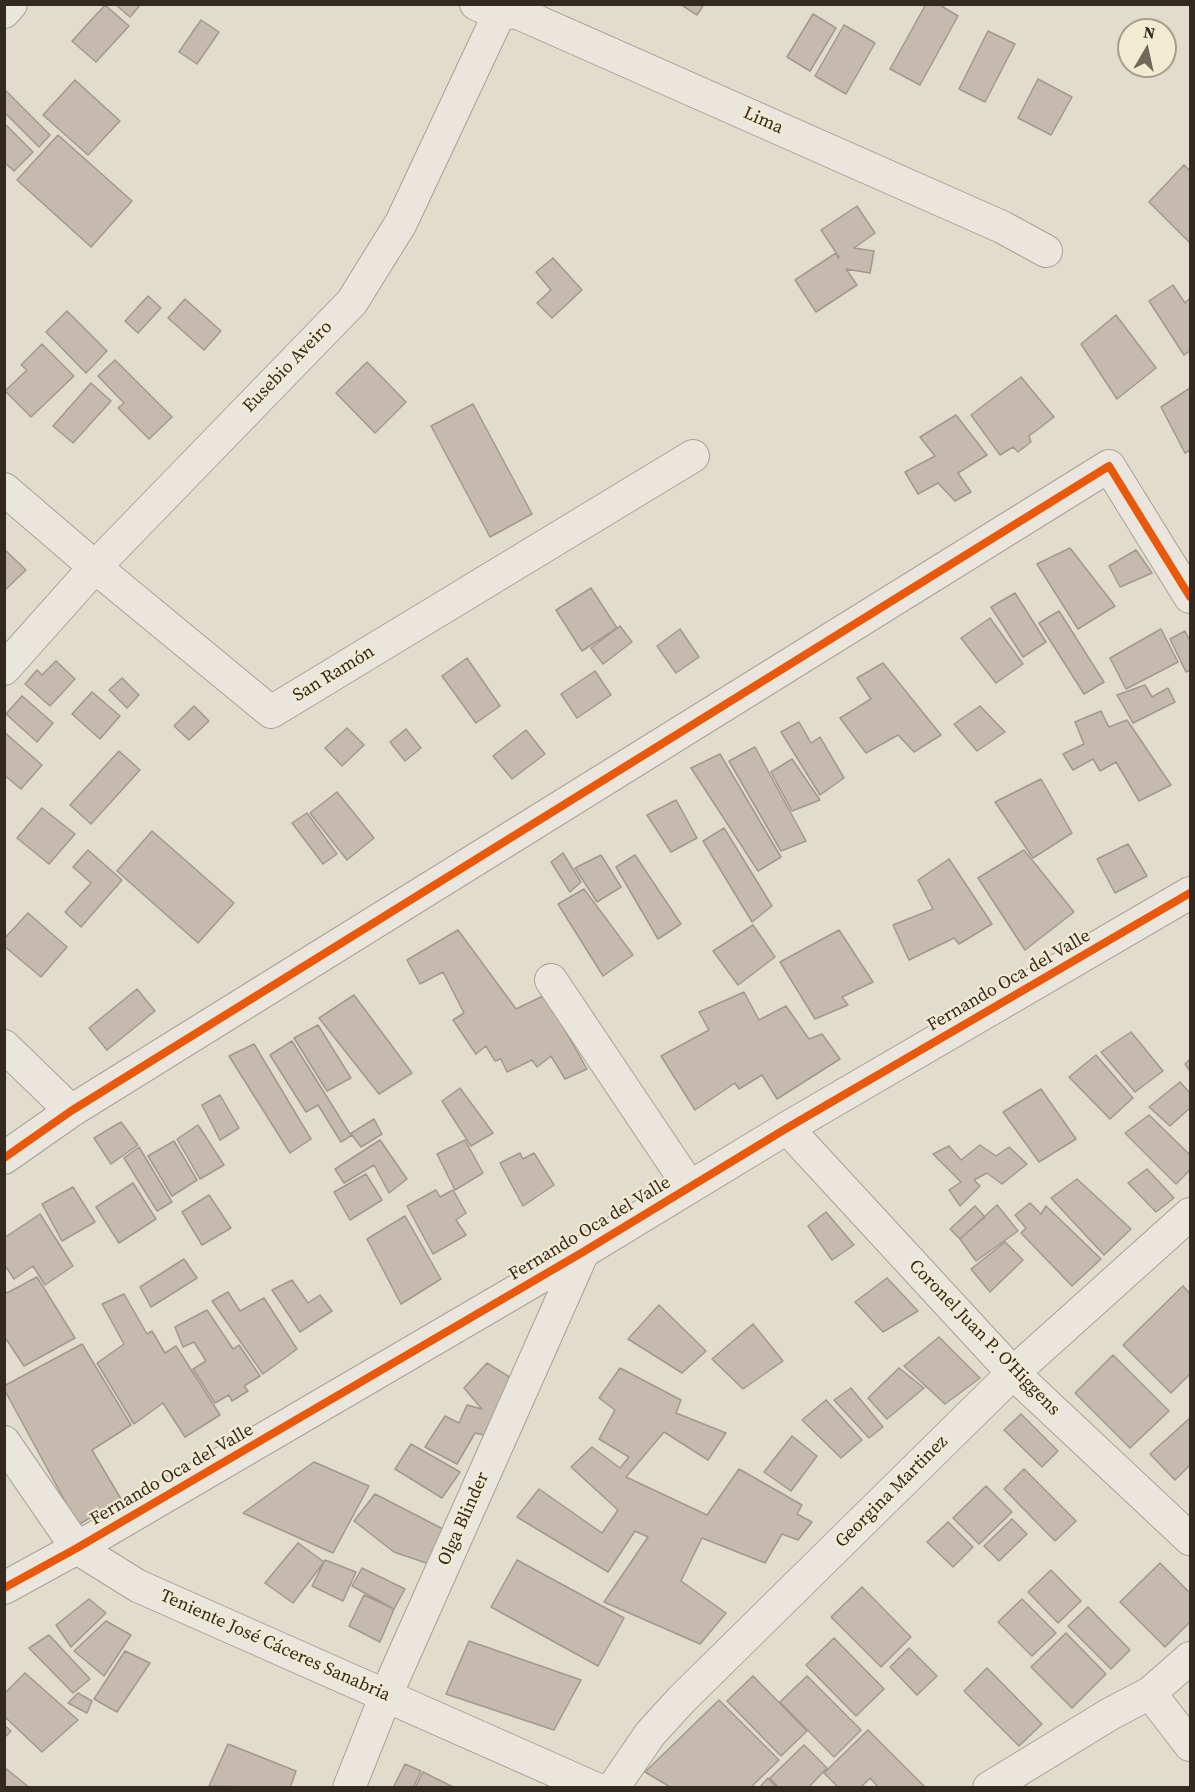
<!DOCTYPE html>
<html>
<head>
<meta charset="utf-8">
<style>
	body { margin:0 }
	#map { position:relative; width:1195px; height:1792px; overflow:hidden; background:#e2dccc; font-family:"Source Serif 4",serif }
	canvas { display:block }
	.frame { position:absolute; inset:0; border:6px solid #34291e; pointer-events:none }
	.north { position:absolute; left:1117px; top:18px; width:60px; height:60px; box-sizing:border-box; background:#f3ead2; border:2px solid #a79d8a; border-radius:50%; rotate:9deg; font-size:16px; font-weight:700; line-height:24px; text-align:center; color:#34291e }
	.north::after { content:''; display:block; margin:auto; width:21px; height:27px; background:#71685b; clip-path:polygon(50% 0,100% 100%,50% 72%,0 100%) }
</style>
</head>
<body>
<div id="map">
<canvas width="1195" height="1792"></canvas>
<div class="frame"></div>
<div class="north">N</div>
</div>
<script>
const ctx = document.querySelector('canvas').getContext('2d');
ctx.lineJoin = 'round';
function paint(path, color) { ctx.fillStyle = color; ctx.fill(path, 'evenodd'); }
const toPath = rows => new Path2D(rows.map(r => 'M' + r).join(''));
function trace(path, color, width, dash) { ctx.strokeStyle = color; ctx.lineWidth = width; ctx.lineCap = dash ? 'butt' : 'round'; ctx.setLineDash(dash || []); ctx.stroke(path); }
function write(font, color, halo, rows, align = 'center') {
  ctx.font = font + ' "Source Serif 4",serif'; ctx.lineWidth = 4.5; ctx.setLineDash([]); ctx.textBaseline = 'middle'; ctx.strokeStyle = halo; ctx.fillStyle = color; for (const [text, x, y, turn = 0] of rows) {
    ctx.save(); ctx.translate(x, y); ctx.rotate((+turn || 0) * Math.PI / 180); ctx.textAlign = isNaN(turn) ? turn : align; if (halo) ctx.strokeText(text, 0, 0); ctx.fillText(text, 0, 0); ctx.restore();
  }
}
const building = toPath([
	[115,4,141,4,130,17,115,4],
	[680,4,704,4,697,15,680,4],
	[926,4,938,4,958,16,920,85,890,69,926,4],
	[105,5,129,26,96,62,72,41,105,5],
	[813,14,836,28,810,71,787,57,813,14],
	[201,20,219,32,197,64,179,52,201,20],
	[844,25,875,43,846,94,815,76,844,25],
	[988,31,1015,44,985,102,959,89,988,31],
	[1038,79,1072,97,1051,135,1018,118,1038,79],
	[75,80,120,121,88,155,43,115,75,80],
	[5,90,50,135,39,147,4,112,5,90],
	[4,123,33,152,14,171,4,162,4,123],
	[58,135,132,201,91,247,17,180,58,135],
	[1184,165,1190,171,1190,243,1149,202,1184,165],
	[857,206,875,233,854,248,874,251,870,273,846,269,857,285,816,312,795,280,836,253,838,258,839,257,821,230,857,206],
	[553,258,582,290,552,318,537,303,551,290,536,272,553,258],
	[1173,285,1185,303,1190,298,1190,351,1184,355,1149,301,1173,285],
	[148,296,161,308,138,333,125,321,148,296],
	[185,299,221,331,204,350,168,318,185,299],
	[67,311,107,351,86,373,46,332,67,311],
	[1116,315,1156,368,1117,399,1081,344,1116,315],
	[42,344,74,376,31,417,5,391,27,370,21,365,42,344],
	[115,360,172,417,149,439,118,408,124,403,98,376,115,360],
	[367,362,406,402,375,433,336,393,367,362],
	[1021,377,1054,417,1029,436,1031,442,1018,452,1013,447,1000,455,971,415,1021,377],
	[91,383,111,401,73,443,53,426,91,383],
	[1190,388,1190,450,1185,453,1161,407,1190,388],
	[473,404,532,514,490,537,431,426,473,404],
	[956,415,987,455,958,473,971,492,955,501,938,483,918,494,905,472,935,456,920,437,956,415],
	[1070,548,1115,606,1078,629,1037,564,1070,548],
	[4,549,26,570,4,591,4,549],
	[1136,550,1152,573,1120,587,1109,566,1136,550],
	[591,588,617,628,582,651,556,610,591,588],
	[1015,593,1046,642,1023,657,991,607,1015,593],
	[1059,611,1104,682,1084,694,1039,623,1059,611],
	[990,618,1023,664,996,683,961,638,990,618],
	[620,626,632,642,603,664,591,648,620,626],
	[680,629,699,657,676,673,657,646,680,629],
	[1161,629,1178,662,1126,689,1110,658,1161,629],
	[1185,631,1190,641,1190,670,1186,672,1170,639,1185,631],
	[467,658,500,706,476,723,442,676,467,658],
	[56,661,75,679,50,706,25,684,37,670,42,675,56,661],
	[883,663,941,735,914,752,898,735,866,753,840,718,871,699,857,678,883,663],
	[595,671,611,695,577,718,561,694,595,671],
	[122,678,139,695,127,708,109,690,122,678],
	[1145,685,1152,697,1168,688,1175,702,1133,723,1117,695,1145,685],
	[92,692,120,716,100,739,72,714,92,692],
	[22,696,53,723,37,742,6,714,22,696],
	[194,706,209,721,189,740,174,726,194,706],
	[980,706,1005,732,977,751,954,724,980,706],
	[1101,711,1109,727,1127,720,1171,785,1139,801,1116,762,1100,771,1093,759,1073,770,1063,754,1084,744,1075,722,1101,711],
	[799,722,811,743,820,737,844,778,820,795,781,732,799,722],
	[347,728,364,745,342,766,325,748,347,728],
	[406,729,421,748,405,761,390,742,406,729],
	[526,730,545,754,512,779,493,756,526,730],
	[4,732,42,765,21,789,4,775,4,732],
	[755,747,806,841,781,851,729,761,755,747],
	[119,751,140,770,91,824,70,805,119,751],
	[720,754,781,857,758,871,691,768,720,754],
	[792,759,820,800,792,811,771,772,792,759],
	[1041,779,1072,833,1033,858,995,802,1041,779],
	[337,792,374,838,347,860,310,813,337,792],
	[676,800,697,838,671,852,647,815,676,800],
	[42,808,75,834,49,864,17,838,42,808],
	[307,813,337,854,323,864,292,823,307,813],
	[724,828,772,906,752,922,703,841,724,828],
	[152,831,234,903,198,943,117,871,152,831],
	[1128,844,1147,876,1115,893,1097,859,1128,844],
	[88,850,122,880,81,927,65,912,91,883,73,867,88,850],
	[1024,850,1074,912,1025,950,978,878,1024,850],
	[563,853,581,882,570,892,551,862,563,853],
	[601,855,621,887,597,902,575,868,601,855],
	[635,855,681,924,658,939,616,867,635,855],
	[949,859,992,924,959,944,954,938,909,960,893,925,933,909,918,880,949,859],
	[584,889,633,955,603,976,558,904,584,889],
	[28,913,67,947,41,977,4,946,4,939,28,913],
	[753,925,775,957,738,985,713,951,753,925],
	[458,930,516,1009,545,995,587,1069,565,1079,551,1056,537,1067,532,1060,507,1072,501,1059,495,1061,486,1046,476,1054,453,1020,464,1013,443,972,420,984,407,960,458,930],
	[839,930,873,982,842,997,848,1005,815,1019,780,962,839,930],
	[137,989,155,1011,107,1050,89,1028,137,989],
	[744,992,759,1020,786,1006,809,1039,822,1034,840,1059,777,1099,762,1075,739,1089,735,1083,695,1110,661,1056,709,1030,699,1012,744,992],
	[354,995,412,1073,379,1094,319,1018,354,995],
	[318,1025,351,1078,327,1091,294,1038,318,1025],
	[1131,1032,1163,1071,1135,1092,1101,1052,1131,1032],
	[292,1041,350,1134,374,1119,382,1134,361,1147,352,1135,341,1142,318,1105,306,1112,270,1055,292,1041],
	[254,1044,311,1139,290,1153,229,1056,254,1044],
	[1096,1055,1133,1098,1110,1119,1069,1077,1096,1055],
	[1190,1059,1190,1071,1185,1064,1190,1059],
	[1180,1082,1190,1093,1190,1108,1170,1126,1149,1107,1180,1082],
	[460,1088,493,1133,471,1146,442,1101,460,1088],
	[1041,1089,1076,1139,1039,1162,1003,1112,1041,1089],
	[220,1095,239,1128,220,1140,202,1105,220,1095],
	[1149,1115,1190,1155,1190,1170,1176,1184,1125,1133,1149,1115],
	[121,1122,138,1145,111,1164,94,1138,121,1122],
	[198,1125,224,1165,200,1179,177,1139,198,1125],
	[380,1140,407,1179,389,1193,374,1165,344,1183,335,1169,380,1140],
	[465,1140,483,1173,455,1190,437,1154,465,1140],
	[174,1141,197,1180,172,1196,148,1156,174,1141],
	[980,1145,996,1156,1009,1147,1027,1164,1002,1184,987,1173,974,1180,980,1186,960,1206,949,1190,961,1182,933,1154,949,1146,961,1160,980,1145],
	[139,1147,172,1202,157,1211,124,1158,139,1147],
	[520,1153,523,1159,534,1153,554,1185,523,1206,500,1163,520,1153],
	[1147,1169,1174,1198,1156,1212,1128,1183,1147,1169],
	[366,1174,382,1200,350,1220,334,1192,366,1174],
	[1077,1179,1131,1229,1104,1255,1051,1198,1077,1179],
	[133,1183,156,1219,119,1243,96,1207,133,1183],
	[73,1187,95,1222,62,1241,42,1204,73,1187],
	[436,1190,440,1197,453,1190,466,1213,456,1220,466,1235,433,1254,407,1206,436,1190],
	[209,1195,231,1228,202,1245,182,1212,209,1195],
	[1030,1203,1041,1214,1046,1206,1101,1259,1072,1286,1021,1233,1026,1228,1015,1215,1030,1203],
	[997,1205,1018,1231,976,1261,960,1239,997,1205],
	[975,1206,985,1217,960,1239,950,1229,975,1206],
	[826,1212,854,1245,832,1260,808,1226,826,1212],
	[40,1214,73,1266,45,1285,33,1266,14,1279,4,1264,4,1238,40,1214],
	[405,1216,441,1279,401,1304,367,1239,405,1216],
	[1005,1242,1023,1260,990,1292,971,1269,1005,1242],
	[184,1259,197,1278,151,1307,140,1287,184,1259],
	[37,1277,75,1338,24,1366,4,1336,4,1290,7,1293,37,1277],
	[887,1278,918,1311,883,1332,855,1302,887,1278],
	[292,1280,308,1303,320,1295,332,1311,300,1332,272,1290,292,1280],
	[1183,1286,1190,1294,1190,1374,1171,1393,1123,1345,1183,1286],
	[228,1292,240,1311,264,1298,297,1349,263,1374,212,1301,228,1292],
	[124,1294,147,1334,152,1331,165,1353,176,1346,220,1415,185,1437,163,1403,134,1424,97,1363,124,1344,102,1304,124,1294],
	[659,1305,706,1351,682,1373,628,1339,659,1305],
	[207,1310,233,1349,239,1345,260,1376,244,1386,248,1391,232,1401,229,1395,215,1403,193,1369,206,1361,194,1342,183,1347,175,1327,207,1310],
	[753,1324,783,1361,743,1389,712,1359,753,1324],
	[939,1337,980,1378,945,1404,904,1366,939,1337],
	[82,1344,131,1425,92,1450,121,1499,78,1525,4,1389,4,1386,82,1344],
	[1113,1355,1169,1411,1130,1448,1075,1393,1113,1355],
	[487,1363,516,1381,492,1437,475,1433,457,1464,425,1447,445,1416,459,1423,467,1405,482,1409,464,1388,487,1363],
	[620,1368,681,1400,676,1413,726,1433,708,1460,664,1432,626,1477,707,1515,739,1469,802,1505,797,1514,812,1522,798,1540,782,1534,765,1563,702,1538,681,1581,726,1613,700,1644,604,1602,648,1537,635,1531,608,1572,517,1517,539,1489,602,1533,618,1510,571,1467,592,1447,620,1468,629,1457,599,1439,615,1410,599,1398,620,1368],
	[899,1368,924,1388,887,1419,868,1398,899,1368],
	[851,1388,883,1427,869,1438,834,1400,851,1388],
	[826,1400,862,1440,841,1458,802,1420,826,1400],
	[1021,1414,1058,1451,1042,1467,1004,1430,1021,1414],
	[1190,1418,1190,1465,1175,1480,1150,1454,1190,1418],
	[792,1436,817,1456,791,1491,764,1472,792,1436],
	[411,1444,460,1472,442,1498,395,1469,411,1444],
	[314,1462,369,1486,333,1553,243,1513,314,1462],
	[1024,1469,1076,1521,1055,1541,1004,1489,1024,1469],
	[986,1486,1012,1512,979,1544,953,1518,986,1486],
	[375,1494,445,1530,432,1565,394,1552,354,1521,375,1494],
	[1012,1519,1027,1534,999,1561,984,1546,1012,1519],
	[948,1522,973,1547,953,1567,927,1542,948,1522],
	[298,1543,324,1562,293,1603,265,1583,298,1543],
	[325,1560,356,1572,343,1601,312,1586,325,1560],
	[517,1560,624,1618,598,1666,491,1607,517,1560],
	[1160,1563,1190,1593,1190,1622,1165,1647,1120,1602,1160,1563],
	[362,1568,405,1589,394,1609,352,1586,362,1568],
	[1051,1570,1081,1601,1058,1623,1028,1592,1051,1570],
	[862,1587,911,1637,881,1667,831,1617,862,1587],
	[364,1595,394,1609,380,1642,349,1626,364,1595],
	[89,1599,106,1613,71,1647,56,1625,89,1599],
	[1022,1599,1056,1633,1032,1656,998,1622,1022,1599],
	[1088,1607,1130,1650,1111,1669,1068,1626,1088,1607],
	[106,1621,131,1635,104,1676,74,1651,106,1621],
	[1066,1633,1106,1674,1072,1708,1031,1667,1066,1633],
	[49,1635,90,1679,73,1693,29,1648,49,1635],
	[834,1638,884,1689,856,1716,806,1665,834,1638],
	[469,1641,581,1680,554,1730,446,1694,469,1641],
	[909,1648,937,1676,917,1695,890,1667,909,1648],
	[125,1651,150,1663,117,1712,94,1699,125,1651],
	[987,1668,1042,1724,1019,1746,964,1691,987,1668],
	[25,1673,78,1720,42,1752,4,1716,4,1694,25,1673],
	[753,1676,807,1731,781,1756,727,1701,753,1676],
	[807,1676,861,1730,834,1757,780,1702,807,1676],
	[78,1693,92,1701,87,1713,68,1703,78,1693],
	[719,1700,779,1760,750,1788,672,1788,645,1772,719,1700],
	[4,1725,11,1731,4,1738,4,1725],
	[868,1730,926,1788,879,1788,870,1778,860,1788,839,1788,824,1773,868,1730],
	[228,1744,296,1771,290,1788,209,1786,228,1744],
	[804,1745,827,1768,808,1788,779,1788,770,1778,804,1745],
	[405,1764,421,1771,413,1788,393,1788,405,1764],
	[4,1767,30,1788,4,1788,4,1767],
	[423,1772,455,1788,415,1788,423,1772],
	[768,1778,777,1788,759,1788,768,1778]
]);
paint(building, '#c5baad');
trace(building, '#a2988c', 1.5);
const minor = toPath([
	[476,4,499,14,516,12,1002,227,1046,251],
	[4,12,11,4],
	[4,489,95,567,271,712,693,456],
	[4,669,95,567,352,302,401,223,499,14],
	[551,980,689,1186],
	[4,1046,71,1111],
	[787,1128,1013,1373,1190,1539],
	[4,1158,71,1111,1109,466,1190,597],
	[4,1442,77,1548,138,1586,594,1788],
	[4,1588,77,1548,583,1252,787,1128,1190,893],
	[1150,1693,1190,1745],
	[349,1788,386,1695,583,1252],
	[613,1788,650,1734,682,1699,1013,1373,1190,1214],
	[989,1788,1110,1714,1150,1693,1190,1658]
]);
trace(minor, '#a7a195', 34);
trace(minor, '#eae6dd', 32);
trace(toPath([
	[4,1158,71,1111,1109,466,1190,597],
	[4,1588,77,1548,583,1252,787,1128,1190,893]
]), '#e8590c', 8);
write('18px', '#34291e', '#f3ead2', [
	["Lima",763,121,24],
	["Eusebio Aveiro",288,367,-46],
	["San Ramón",334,674,-31],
	["Fernando Oca del Valle",1009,981,-30],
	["Fernando Oca del Valle",590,1229,-31],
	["Coronel Juan P. O'Higgens",984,1338,46],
	["Fernando Oca del Valle",172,1475,-30],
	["Georgina Martinez",892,1492,-45],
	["Olga Blinder",464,1519,-66],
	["Teniente José Cáceres Sanabria",275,1646,24]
]);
</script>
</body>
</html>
